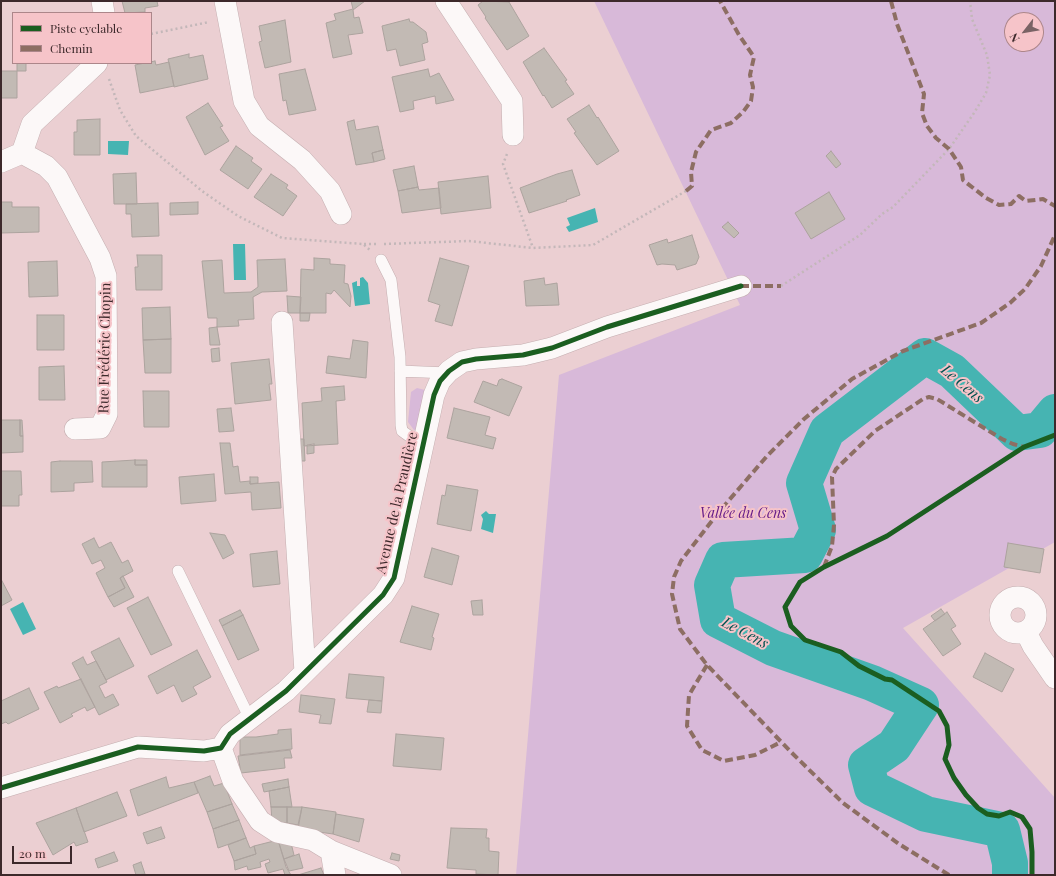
<!DOCTYPE html>
<html>
<head>
<meta charset="utf-8">
<style>
	body { margin:0 }
	#map { position:relative; width:1056px; height:876px; overflow:hidden; background:#ebcfd2; font-family:"Playfair Display",serif }
	canvas { display:block }
	.frame { position:absolute; inset:0; border:2px solid #3d292b; pointer-events:none }
	.legend { position:absolute; left:12px; top:12px; width:140px; height:52px; box-sizing:border-box; background:#f6c4c9; border:1px solid #ac868a; margin:0; padding:5px 7px; list-style:none; font-size:12px; color:#3d292b }
	.legend li { display:flex; align-items:center; gap:8px; height:20px }
	.legend b { width:20px; border:1px solid #ac868a }
	.north { position:absolute; left:1004px; top:12px; width:40px; height:40px; box-sizing:border-box; background:#f6c4c9; border:1px solid #ac868a; border-radius:50%; rotate:239deg; font-size:11px; font-weight:700; line-height:16px; text-align:center; color:#3d292b }
	.north::after { content:''; display:block; margin:auto; width:14px; height:18px; background:#7a6365; clip-path:polygon(50% 0,100% 100%,50% 72%,0 100%) }
	.scale { position:absolute; left:12px; top:846px; width:60px; height:18px; box-sizing:border-box; border:2px solid #3d292b; border-top:0; padding-left:5px; font-size:12px; line-height:14px; white-space:nowrap; color:#3d292b; -webkit-text-stroke:3px #f6c4c9; paint-order:stroke }
</style>
</head>
<body>
<div id="map">
<canvas width="1056" height="876"></canvas>
<div class="frame"></div>
<ul class="legend">
<li><b style="height:5px;background:#1b5e20"></b>Piste cyclable</li>
<li><b style="height:5px;background:#8d6e63"></b>Chemin</li>
</ul>
<div class="north">N</div>
<div class="scale">20 m</div>
</div>
<script>
const ctx = document.querySelector('canvas').getContext('2d');
ctx.lineJoin = 'round';
function paint(path, color) { ctx.fillStyle = color; ctx.fill(path, 'evenodd'); }
const toPath = rows => new Path2D(rows.map(r => 'M' + r).join(''));
function trace(path, color, width, dash) { ctx.strokeStyle = color; ctx.lineWidth = width; ctx.lineCap = dash ? 'butt' : 'round'; ctx.setLineDash(dash || []); ctx.stroke(path); }
function write(font, color, halo, rows, align = 'center') {
  ctx.font = font + ' "Playfair Display",serif'; ctx.lineWidth = 4; ctx.setLineDash([]); ctx.textBaseline = 'middle'; ctx.strokeStyle = halo; ctx.fillStyle = color; for (const [text, x, y, turn = 0] of rows) {
    ctx.save(); ctx.translate(x, y); ctx.rotate((+turn || 0) * Math.PI / 180); ctx.textAlign = isNaN(turn) ? turn : align; if (halo) ctx.strokeText(text, 0, 0); ctx.fillText(text, 0, 0); ctx.restore();
  }
}
paint(toPath([
	[594,1,1055,1,1055,542,903,628,1055,798,1055,875,516,875,559,375,740,305],
	[1012,20,1036,20,1036,44,1012,44],
	[417,388,425,390,421,433,414,430,408,422,411,392]
]), '#d8b9d9');
paint(toPath([
	[108,141,129,141,128,155,108,154],
	[595,208,598,222,569,232,566,227,570,225,567,218],
	[233,244,245,244,246,280,234,280],
	[363,277,368,283,370,304,355,306,352,283,357,281,357,286,360,286,360,278],
	[486,511,489,514,496,514,493,533,481,529,483,519,481,515],
	[23,602,36,629,23,635,10,609]
]), '#46b4b2');
trace(toPath([
	[1010,875,1010,863,1002,830,926,814,872,788,866,765,894,746,921,705,872,683,773,648,718,620,712,585,723,560,805,555,818,530,804,483,827,431,925,356,952,371,1017,433,1040,430,1055,412]
]), '#46b4b2', 36);
const building = toPath([
	[122,1,157,1,158,6,145,8,145,12,125,13,122,1],
	[351,1,365,1,353,10,354,18,359,17,363,33,348,35,352,54,333,58,326,23,336,20,334,14,353,9,351,1],
	[483,1,509,2,529,36,507,50,485,18,486,17,478,5,483,1],
	[409,19,410,22,413,22,426,32,428,42,422,44,425,60,400,66,396,49,387,51,382,26,409,19],
	[285,20,291,62,265,68,259,42,262,41,259,26,285,20],
	[544,48,567,80,565,81,574,94,552,108,544,95,543,96,523,62,544,48],
	[189,54,189,58,203,55,208,79,174,87,168,59,189,54],
	[155,61,156,65,169,62,174,86,140,93,135,65,155,61],
	[17,63,26,63,26,71,17,71,17,63],
	[305,69,316,110,289,115,286,100,283,101,279,74,305,69],
	[428,69,430,77,439,73,454,100,436,104,435,96,413,101,414,109,400,112,392,77,428,69],
	[1,71,17,71,17,98,1,98,1,71],
	[208,103,223,126,220,127,229,141,205,155,186,117,208,103],
	[589,105,597,118,598,117,619,151,597,165,574,133,576,132,567,119,589,105],
	[100,119,100,155,74,155,74,132,77,132,77,120,100,119],
	[354,120,356,130,378,126,383,150,372,153,374,162,356,165,347,122,354,120],
	[236,146,253,158,251,161,262,169,248,189,220,170,236,146],
	[383,150,385,159,374,162,372,153,383,150],
	[831,151,841,164,836,168,826,156,831,151],
	[414,166,418,187,398,191,393,170,414,166],
	[572,170,580,195,566,200,567,201,529,213,520,188,557,174,572,170],
	[136,173,137,204,114,204,113,174,136,173],
	[271,174,288,185,286,188,297,196,283,216,254,197,271,174],
	[488,176,491,208,441,214,438,182,488,176],
	[418,187,419,190,439,188,441,208,402,213,398,191,418,187],
	[829,192,845,219,811,239,795,213,829,192],
	[1,202,12,202,12,207,39,207,39,232,1,233,1,202],
	[198,202,198,214,170,215,170,203,198,202],
	[158,203,159,236,132,237,131,214,126,214,126,204,158,203],
	[728,222,739,233,734,238,722,227,728,222],
	[692,235,699,257,696,264,677,270,675,265,662,264,657,265,649,245,667,239,668,243,692,235],
	[137,255,162,255,162,290,136,290,135,267,138,267,137,255],
	[314,258,330,259,330,264,345,265,344,283,348,284,351,296,350,307,334,290,331,294,326,293,326,313,300,313,301,269,314,270,314,258],
	[440,258,469,266,452,326,435,321,440,305,428,301,440,258],
	[285,259,287,291,262,292,253,297,254,319,238,320,239,326,217,327,217,318,208,318,202,261,222,260,224,293,251,292,258,287,257,260,285,259],
	[57,261,58,296,29,297,28,262,57,261],
	[544,278,545,285,557,283,559,305,526,306,524,281,544,278],
	[287,296,301,297,300,313,288,313,287,296],
	[170,307,171,339,143,340,142,308,170,307],
	[300,313,310,313,309,321,300,321,300,313],
	[37,315,64,315,64,350,37,350,37,315],
	[217,327,220,345,210,345,209,328,217,327],
	[171,339,171,373,145,373,143,340,171,339],
	[353,340,368,342,366,378,326,373,328,356,350,359,353,340],
	[219,348,220,361,212,362,211,349,219,348],
	[269,359,272,384,269,384,271,400,235,404,231,363,269,359],
	[64,366,65,400,39,400,39,367,64,366],
	[502,379,522,387,509,416,474,402,483,381,497,386,499,380,502,379],
	[344,386,345,400,336,401,338,444,304,446,302,403,322,401,321,388,344,386],
	[143,391,169,391,169,427,144,427,143,391],
	[231,408,234,431,219,432,217,409,231,408],
	[454,408,490,417,485,435,496,438,493,449,447,438,454,408],
	[1,420,20,420,20,436,23,436,23,452,1,453,1,420],
	[20,420,22,420,23,436,20,436,20,420],
	[295,439,304,439,305,461,296,461,295,439],
	[220,443,230,443,233,467,238,466,240,482,250,481,250,484,279,482,281,508,252,510,251,492,225,494,220,443],
	[314,444,314,453,307,454,307,445,314,444],
	[135,460,147,460,147,465,135,465,135,460],
	[135,460,135,465,147,465,147,487,102,487,102,462,135,460],
	[60,461,92,461,93,482,74,483,74,491,51,492,51,462,60,461],
	[1,471,21,471,22,495,19,495,19,506,1,506,1,471],
	[214,474,216,501,181,504,179,477,214,474],
	[250,477,258,477,258,483,250,484,250,477],
	[447,485,478,490,471,531,437,524,442,495,445,496,447,485],
	[210,533,225,535,234,553,223,559,210,533],
	[94,538,99,548,111,542,122,563,128,560,133,571,120,578,125,588,108,597,96,573,105,568,101,560,92,564,82,544,94,538],
	[1008,543,1044,549,1040,573,1004,567,1008,543],
	[432,548,459,556,452,585,424,577,432,548],
	[277,551,280,584,253,587,250,554,277,551],
	[123,576,134,597,114,607,108,597,125,588,120,578,123,576],
	[1,579,12,600,1,606,1,579],
	[148,597,172,645,151,655,127,608,148,597],
	[482,600,483,615,473,615,471,601,482,600],
	[412,606,439,614,432,637,434,638,431,650,400,642,412,606],
	[941,609,945,614,935,621,931,616,941,609],
	[240,610,243,615,222,626,219,620,240,610],
	[947,612,956,626,951,629,961,644,943,656,923,629,947,612],
	[243,615,259,650,238,660,222,626,243,615],
	[119,638,134,666,106,680,91,652,119,638],
	[197,650,211,677,193,687,197,694,182,702,174,685,157,694,148,676,197,650],
	[985,653,1014,669,1002,692,973,677,985,653],
	[83,657,87,665,96,661,107,682,99,686,105,698,113,694,119,705,99,715,72,663,83,657],
	[349,674,384,677,382,701,346,698,349,674],
	[81,679,95,707,87,711,85,707,71,714,73,716,60,723,44,692,57,686,58,688,81,679],
	[29,688,39,709,8,724,6,722,1,724,1,701,29,688],
	[301,695,335,699,331,724,319,723,321,715,299,712,301,695],
	[369,700,382,701,381,713,367,712,369,700],
	[291,729,292,749,240,755,240,737,256,737,278,734,278,730,291,729],
	[396,734,444,738,441,770,393,766,396,734],
	[290,750,292,758,284,758,285,768,241,773,238,756,290,750],
	[210,776,214,786,224,783,232,804,207,812,194,782,210,776],
	[166,777,169,788,194,782,198,793,138,816,130,790,166,777],
	[288,779,289,787,264,792,262,784,288,779],
	[289,787,292,807,271,807,269,791,289,787],
	[117,792,127,816,84,832,76,808,117,792],
	[232,804,239,820,213,829,207,812,232,804],
	[271,807,287,807,287,823,272,822,271,807],
	[287,807,302,807,298,825,287,823,287,807],
	[302,807,336,812,333,834,298,829,302,807],
	[76,808,88,842,76,846,74,842,53,855,36,823,76,808],
	[336,814,364,819,359,842,333,834,336,814],
	[239,820,246,838,218,848,213,829,239,820],
	[161,827,165,838,147,844,143,833,161,827],
	[451,828,487,829,486,838,489,838,489,851,499,852,498,875,476,874,476,870,447,868,451,828],
	[246,838,250,848,254,846,256,854,234,861,228,845,246,838],
	[278,840,286,867,291,875,285,875,283,869,268,873,265,864,270,862,269,859,260,862,261,867,248,870,247,866,235,870,234,861,256,854,254,846,278,840],
	[278,840,291,843,294,855,284,859,278,840],
	[114,852,118,861,98,868,95,859,114,852],
	[392,853,400,855,399,861,390,859,392,853],
	[299,854,303,868,289,871,284,859,299,854],
	[141,862,145,874,136,875,133,865,141,862],
	[321,868,324,875,298,875,321,868]
]);
paint(building, '#c2bab4');
trace(building, '#aca39e', 1);
const lane = toPath([
	[381,260,391,280,400,357,401,425,402,431,409,436,424,440],
	[400,371,447,373],
	[178,571,250,719]
]);
const street = toPath([
	[102,1,104,13],
	[225,1,244,101,259,126,302,160,330,191,341,214],
	[446,1,512,101,513,135],
	[22,153,46,166,57,177,100,258,106,276,107,414,100,428,75,429],
	[22,153,32,124,97,63],
	[1,162,22,153],
	[282,322,305,672],
	'1000 615a18 18 0 1 1 36 0a18 18 0 1 1-36 0Z',
	[1026,632,1033,646,1055,678],
	[221,748,233,781,260,821,277,832,313,840,331,851,391,875],
	[1,788,138,747,204,751,221,748,230,734,286,691,383,595,394,578,434,395,440,381,449,371,462,362,476,359,523,355,552,348,607,327,741,286],
	[331,851,335,875]
]);
trace(lane, '#c4aeb0', 12);
trace(street, '#c4aeb0', 22);
trace(toPath([
	[151,34,209,22],
	[109,79,120,110,136,136,202,191,238,216,282,238,363,244,370,250],
	[507,154,503,164,533,248],
	[364,244,379,244],
	[384,244,469,241,533,248,593,245,686,191],
	[781,286,860,235,882,214,893,207,949,149,974,113,986,93,990,75,987,55,972,19,970,1],
	[1032,875,1032,852,1030,829,1022,817,1010,812,999,816,987,814,978,808,966,795,954,778,945,759,949,745,947,726,939,711,892,680,885,679,859,666,841,652,805,640,791,626,785,607,800,582,824,567,887,536,1024,447,1055,435]
]), '#c3b7b9', 2.5, [2, 3]);
trace(lane, '#fcf8f8', 11);
trace(street, '#fcf8f8', 21);
trace(toPath([
	[891,1,897,24,924,94,922,113,927,126,936,138,949,149,961,167,963,180,986,198,999,205,1011,204,1019,196,1026,201,1043,199,1055,206],
	[686,191,692,186,691,172,696,152,711,130,731,123,743,112,751,101,753,87,750,75,754,57,739,35,720,1],
	[741,286,781,286],
	[824,567,832,546,834,525,832,477,836,469,875,431,923,399,929,397,937,399,1002,439,1013,444,1024,447],
	[707,665,689,695,687,726,702,750,724,761,755,755,781,742],
	[949,875,899,844,843,803,791,752,707,665,680,629,672,594,674,577,681,561,718,513,767,456,804,419,852,379,903,351,981,323,1010,303,1025,289,1041,266,1055,235]
]), '#8d6e63', 4, [8, 4]);
trace(toPath([
	[1,788,138,747,204,751,221,748,230,734,286,691,383,595,394,578,434,395,440,381,449,371,462,362,476,359,523,355,552,348,607,327,741,286],
	[1032,875,1032,852,1030,829,1022,817,1010,812,999,816,987,814,978,808,966,795,954,778,945,759,949,745,947,726,939,711,892,680,885,679,859,666,841,652,805,640,791,626,785,607,800,582,824,567,887,536,1024,447,1055,435]
]), '#1b5e20', 5);
write('14px', '#3d292b', '#f6c4c9', [
	["Rue Frédéric Chopin",105,348,-89],
	["Avenue de la Praudière",397,503,-77]
]);
write('italic 14px', '#661c88', '#f6c4c9', [
	["Vallée du Cens",743,514]
]);
write('italic 15px', '#00514f', '#f6c4c9', [
	["Le Cens",962,384,40],
	["Le Cens",745,633,28]
]);
</script>
</body>
</html>
